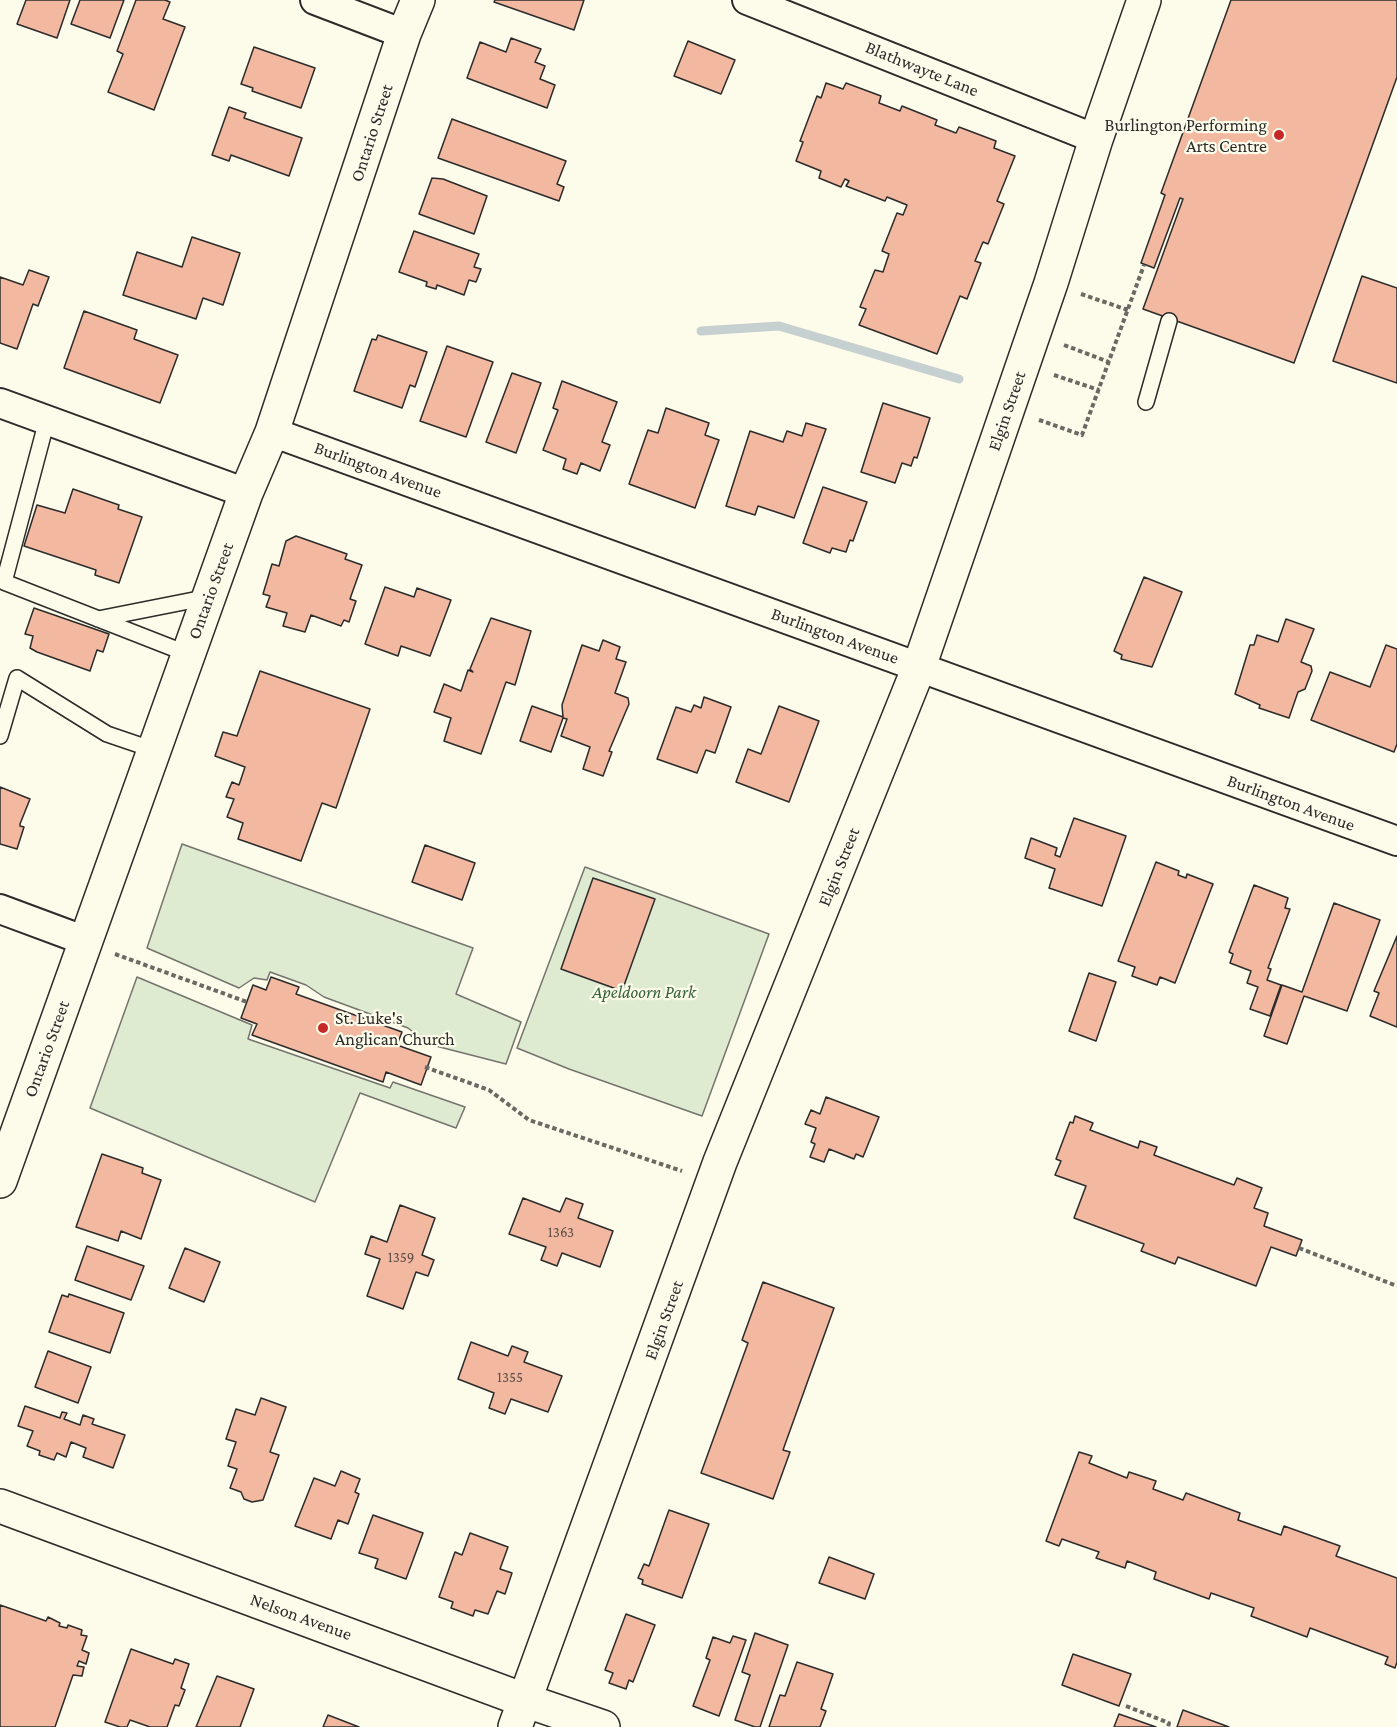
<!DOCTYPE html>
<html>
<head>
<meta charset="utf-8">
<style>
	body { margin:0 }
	canvas { display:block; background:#fdfbea }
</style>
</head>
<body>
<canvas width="1397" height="1727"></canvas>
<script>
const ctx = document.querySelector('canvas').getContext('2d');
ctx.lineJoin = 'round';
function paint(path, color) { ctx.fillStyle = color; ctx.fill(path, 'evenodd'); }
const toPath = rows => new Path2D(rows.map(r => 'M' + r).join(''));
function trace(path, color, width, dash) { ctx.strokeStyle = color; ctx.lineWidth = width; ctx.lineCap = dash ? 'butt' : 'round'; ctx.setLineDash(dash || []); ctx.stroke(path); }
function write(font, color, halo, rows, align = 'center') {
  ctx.font = font + ' "Crimson Pro",serif'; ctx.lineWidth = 4.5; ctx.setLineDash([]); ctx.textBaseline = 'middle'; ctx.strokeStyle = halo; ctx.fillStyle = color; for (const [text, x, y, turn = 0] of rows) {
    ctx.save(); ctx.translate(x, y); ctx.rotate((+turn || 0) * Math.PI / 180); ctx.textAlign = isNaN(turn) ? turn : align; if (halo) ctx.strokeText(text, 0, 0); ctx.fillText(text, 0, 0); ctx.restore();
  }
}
const green = toPath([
	[182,844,473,948,456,994,521,1022,506,1064,428,1044,408,1028,324,997,306,985,270,972,267,980,254,978,239,988,147,948,182,844],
	[585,867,769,934,702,1116,569,1069,517,1048,585,867],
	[137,977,252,1025,248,1039,390,1088,393,1082,465,1107,456,1128,360,1093,315,1202,90,1108,137,977]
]);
paint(green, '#deebd1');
trace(green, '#74746e', 1.5);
trace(toPath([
	[701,331,779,326,959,379]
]), '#c7d0d0', 9);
const building = toPath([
	[26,0,70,0,57,38,17,24,26,0],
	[80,0,124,0,110,38,71,24,80,0],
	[136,0,165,0,170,2,163,19,185,27,154,110,108,92,123,54,117,51,136,0],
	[495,0,584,0,574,30,494,2,495,0],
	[1231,0,1397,0,1397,77,1294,363,1143,309,1183,199,1180,198,1154,268,1141,263,1165,195,1161,193,1231,0],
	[511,38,541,49,535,62,545,66,540,79,555,85,547,108,467,78,480,42,506,52,511,38],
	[688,41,735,60,721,94,674,76,688,41],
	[254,47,315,68,301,108,252,91,253,88,241,84,254,47],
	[826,83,843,89,846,83,881,96,879,103,900,111,902,106,937,120,935,125,956,133,959,127,996,141,994,148,1015,156,997,201,1004,204,988,244,983,242,975,261,981,263,967,299,960,296,937,354,859,325,866,309,860,307,875,270,883,272,889,254,882,251,897,213,903,215,907,205,887,197,885,201,846,186,849,181,845,179,841,187,819,178,821,171,796,161,803,142,800,141,817,96,821,98,826,83],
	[229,107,246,113,244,118,302,138,289,176,231,155,229,161,212,155,229,107],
	[452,119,566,161,557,184,564,187,559,201,438,158,452,119],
	[432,178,443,179,487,196,474,234,419,214,432,178],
	[414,231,479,254,474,267,481,269,476,282,469,280,464,295,437,285,436,289,426,286,427,282,399,272,414,231],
	[192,237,240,253,223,305,203,298,196,319,123,295,137,252,182,267,192,237],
	[29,270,49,277,38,306,33,304,17,349,0,343,0,277,23,285,29,270],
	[1362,276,1397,288,1397,383,1333,361,1362,276],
	[84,311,137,330,134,339,178,355,160,403,64,368,84,311],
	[378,335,427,352,415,387,410,385,402,408,354,391,372,339,376,340,378,335],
	[447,346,493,362,466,437,420,421,447,346],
	[512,373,541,383,516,453,486,442,512,373],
	[562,381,617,402,602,442,610,445,600,471,581,463,577,474,563,469,566,459,543,450,558,410,553,408,562,381],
	[883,403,930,418,917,458,914,457,911,466,902,463,895,483,861,472,883,403],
	[666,408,709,423,705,435,719,440,695,508,629,484,648,430,658,433,666,408],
	[806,423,826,429,794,518,758,506,755,515,726,506,750,431,783,442,787,431,802,436,806,423],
	[823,487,867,502,853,541,850,540,846,552,832,548,830,553,803,543,823,487],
	[73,489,119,505,118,509,142,517,119,583,95,575,96,570,24,546,37,505,65,513,73,489],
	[296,536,347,554,345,559,362,565,350,599,356,601,349,622,344,620,341,626,311,615,305,632,283,626,287,613,266,607,270,596,263,594,272,564,279,566,286,541,296,536],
	[1144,577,1182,592,1152,667,1121,659,1122,655,1114,651,1144,577],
	[385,587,414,597,417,588,451,600,430,656,401,646,398,656,365,644,385,587],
	[34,608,109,634,103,652,97,650,90,671,37,652,30,648,33,636,25,634,34,608],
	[491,618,531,631,515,685,506,682,481,754,444,741,451,718,434,712,444,684,461,691,468,670,473,672,470,669,491,618],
	[1286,619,1314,629,1301,662,1311,666,1312,671,1305,689,1298,692,1289,718,1259,708,1260,705,1235,694,1250,645,1254,645,1257,635,1278,642,1286,619],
	[603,640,620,647,616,659,626,662,615,693,628,698,629,704,609,751,612,752,603,776,583,769,590,747,561,736,567,719,563,718,551,752,520,741,532,706,563,717,562,705,582,645,599,651,603,640],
	[1386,645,1397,649,1397,744,1394,752,1311,720,1330,672,1370,687,1386,645],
	[260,671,370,709,336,808,322,803,301,861,238,839,243,823,227,817,234,799,226,797,232,782,239,785,245,767,215,756,223,732,237,736,260,671],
	[704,697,731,707,715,753,706,750,697,773,657,759,676,707,691,712,694,705,701,708,704,697],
	[779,706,819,721,789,802,736,782,748,749,761,754,779,706],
	[0,787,30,799,20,824,20,826,24,827,17,849,0,844,0,787],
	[1074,818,1126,836,1102,906,1049,888,1055,869,1025,858,1031,838,1057,848,1055,855,1060,857,1074,818],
	[425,845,475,863,462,900,412,882,425,845],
	[1156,862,1179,871,1178,875,1186,878,1187,874,1213,884,1175,983,1160,977,1157,985,1132,976,1135,967,1118,961,1156,862],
	[593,878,655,899,622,991,561,969,593,878],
	[1254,885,1288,898,1285,908,1290,909,1268,968,1271,969,1267,980,1281,985,1270,1016,1250,1009,1258,987,1247,983,1251,971,1230,963,1233,954,1229,952,1254,885],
	[1334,903,1380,920,1347,1011,1304,996,1287,1044,1264,1036,1282,985,1302,992,1334,903],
	[1397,936,1397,1027,1370,1016,1379,993,1374,991,1397,936],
	[1089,973,1116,982,1096,1041,1069,1031,1089,973],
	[271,977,299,987,296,994,402,1032,397,1045,431,1057,421,1085,386,1072,383,1082,252,1035,257,1024,241,1018,253,985,266,990,271,977],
	[826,1097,879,1117,863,1157,856,1154,854,1159,829,1149,824,1162,810,1157,815,1144,811,1142,816,1128,805,1124,811,1110,820,1114,826,1097],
	[1075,1116,1093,1123,1090,1130,1138,1148,1140,1141,1157,1147,1154,1155,1234,1185,1237,1178,1262,1188,1254,1208,1268,1213,1264,1226,1302,1240,1296,1256,1271,1247,1256,1286,1178,1257,1175,1264,1141,1251,1144,1244,1074,1218,1086,1186,1055,1175,1061,1161,1056,1159,1070,1122,1073,1123,1075,1116],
	[102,1154,143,1168,142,1173,161,1180,141,1239,121,1231,118,1241,76,1227,102,1154],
	[523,1198,560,1212,566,1198,583,1204,578,1218,613,1231,600,1267,562,1253,557,1266,541,1260,546,1247,509,1234,523,1198],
	[400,1205,435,1218,422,1255,434,1260,428,1276,416,1272,403,1309,367,1296,380,1259,365,1254,371,1236,387,1242,400,1205],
	[87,1246,144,1266,131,1300,75,1280,87,1246],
	[185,1248,220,1262,204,1302,169,1288,185,1248],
	[763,1282,834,1308,783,1450,790,1452,773,1499,701,1473,748,1343,742,1340,763,1282],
	[69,1294,124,1313,110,1353,49,1332,62,1295,68,1297,69,1294],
	[471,1342,508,1356,512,1346,528,1352,524,1362,562,1376,548,1412,511,1399,505,1414,489,1408,494,1393,458,1379,471,1342],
	[48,1351,91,1367,78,1403,35,1387,48,1351],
	[261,1398,286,1407,270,1452,279,1455,263,1500,252,1502,244,1499,241,1492,230,1488,237,1469,228,1466,236,1442,226,1439,236,1409,255,1415,261,1398],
	[25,1406,60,1418,62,1412,67,1413,64,1419,80,1425,83,1415,94,1419,92,1424,125,1435,113,1468,83,1457,86,1448,71,1442,66,1457,57,1453,54,1460,39,1455,40,1451,27,1446,33,1431,18,1426,25,1406],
	[1079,1452,1092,1456,1089,1463,1127,1478,1129,1472,1156,1481,1153,1489,1183,1500,1186,1493,1240,1513,1238,1520,1281,1535,1284,1526,1340,1546,1336,1556,1397,1578,1397,1662,1395,1668,1385,1664,1388,1657,1310,1628,1307,1637,1251,1616,1254,1608,1211,1593,1209,1599,1154,1579,1156,1572,1127,1561,1125,1568,1096,1558,1099,1552,1062,1539,1059,1546,1046,1541,1079,1452],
	[341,1471,360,1479,355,1492,359,1494,348,1524,338,1520,331,1539,295,1526,314,1478,335,1486,341,1471],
	[669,1510,709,1524,682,1598,642,1584,643,1580,638,1578,644,1564,649,1566,669,1510],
	[373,1515,423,1533,406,1579,375,1568,378,1559,359,1553,373,1515],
	[470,1533,508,1547,500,1569,512,1573,505,1594,497,1591,488,1614,475,1610,473,1616,451,1608,453,1602,439,1597,455,1552,462,1555,470,1533],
	[829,1557,874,1574,865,1599,819,1583,829,1557],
	[0,1605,46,1621,48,1617,60,1623,59,1626,67,1628,68,1625,82,1630,81,1635,87,1636,82,1650,89,1653,86,1664,79,1661,77,1666,84,1667,82,1676,73,1675,55,1727,0,1727,0,1605],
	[626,1614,655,1625,633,1682,629,1680,626,1689,609,1683,613,1673,605,1670,626,1614],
	[755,1633,788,1645,760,1727,755,1727,735,1720,750,1675,742,1672,755,1633],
	[733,1636,746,1640,719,1716,693,1706,710,1660,706,1658,713,1637,730,1643,733,1636],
	[131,1649,173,1664,175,1659,189,1664,181,1688,185,1690,179,1706,175,1705,167,1727,150,1727,130,1720,127,1727,120,1727,105,1722,131,1649],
	[1073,1654,1131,1674,1119,1706,1062,1685,1073,1654],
	[797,1662,833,1674,821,1709,826,1711,820,1727,769,1727,780,1695,785,1696,797,1662],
	[217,1676,254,1689,240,1727,196,1727,217,1676],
	[1183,1710,1229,1727,1177,1727,1183,1710],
	[1119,1714,1156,1727,1114,1727,1119,1714],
	[328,1715,359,1727,323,1727,328,1715]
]);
paint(building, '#f2b8a0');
trace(building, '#2b2b2b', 1.5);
const service = toPath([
	[1146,402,1169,321],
	[47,420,4,582,188,654],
	[98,619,209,597],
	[0,736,17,678,107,734,154,750]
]);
const minor = toPath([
	[315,0,404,34],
	[747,0,1096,139],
	[0,403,246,493],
	[272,432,1397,841],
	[0,909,86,941]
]);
const tertiary = toPath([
	[0,1181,246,493,272,432,404,34,418,0],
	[0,1506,524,1700,603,1727],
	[515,1727,720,1162,919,667,1051,283,1096,139,1144,0]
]);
trace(service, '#2b2b2b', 18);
trace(minor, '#2b2b2b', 32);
trace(tertiary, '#2b2b2b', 36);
trace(toPath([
	[1081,294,1128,310],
	[1064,345,1109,362],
	[1054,375,1099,390],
	[1039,420,1082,435,1144,265],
	[115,954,247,1002],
	[425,1067,489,1090,529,1120,682,1171],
	[1299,1248,1397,1286],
	[1126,1706,1169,1723,1168,1727]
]), '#6a6964', 4, [4.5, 3]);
trace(service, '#fdfbea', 15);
trace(minor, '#fdfbea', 28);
trace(tertiary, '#fdfbea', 33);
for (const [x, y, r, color] of [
	[1279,135,6,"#c62828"],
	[323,1028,6,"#c62828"]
]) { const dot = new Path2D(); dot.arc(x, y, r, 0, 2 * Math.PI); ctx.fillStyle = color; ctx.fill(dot); trace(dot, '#fdfbea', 2); }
write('15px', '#5d4e48', null, [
	["1363",561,1232],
	["1359",401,1257],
	["1355",510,1377]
]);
write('18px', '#2b2b2b', '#fdfbea', [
	["Blathwayte Lane",922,69,22],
	["Ontario Street",372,133,-72],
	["Elgin Street",1007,411,-71],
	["Burlington Avenue",378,470,20],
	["Ontario Street",211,591,-70],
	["Burlington Avenue",835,636,20],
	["Burlington Avenue",1291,803,20],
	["Elgin Street",839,867,-68],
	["Ontario Street",47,1049,-70],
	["Elgin Street",664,1320,-70],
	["Nelson Avenue",301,1617,20]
]);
write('18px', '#2b2b2b', '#fdfbea', [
	["Burlington Performing",1267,125],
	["Arts Centre",1267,146],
	["St. Luke's",335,1018,"left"],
	["Anglican Church",335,1039,"left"]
], 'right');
write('italic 18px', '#34623c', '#fdfbea', [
	["Apeldoorn Park",644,992]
]);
</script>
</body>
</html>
